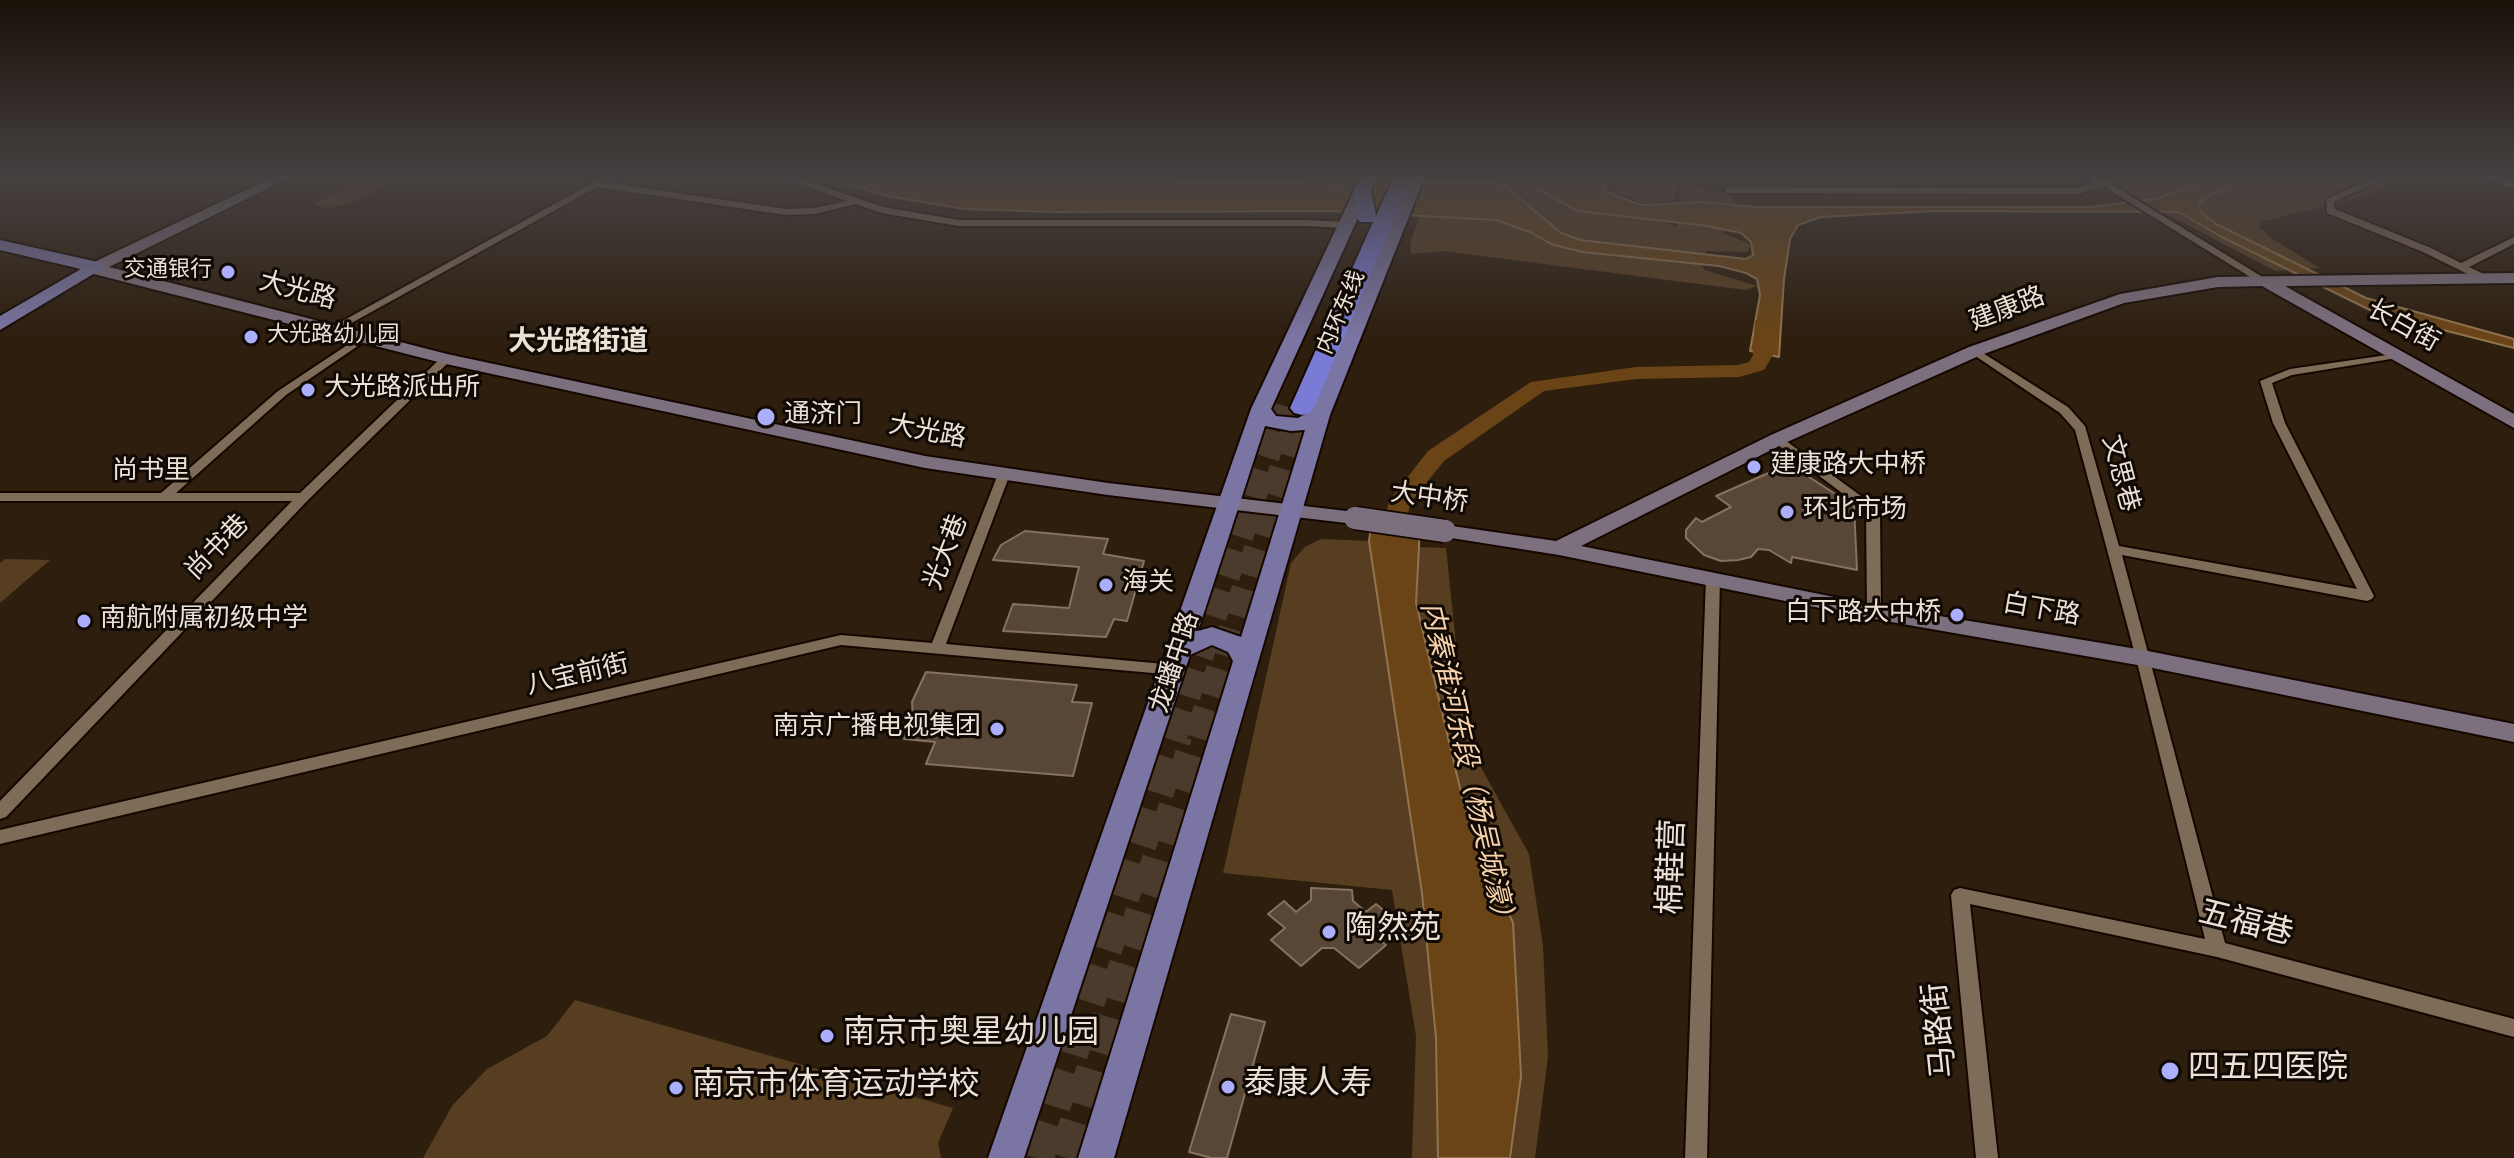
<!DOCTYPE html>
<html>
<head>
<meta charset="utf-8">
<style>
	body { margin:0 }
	canvas { display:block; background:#2d1e0e }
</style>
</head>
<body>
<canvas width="2514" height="1158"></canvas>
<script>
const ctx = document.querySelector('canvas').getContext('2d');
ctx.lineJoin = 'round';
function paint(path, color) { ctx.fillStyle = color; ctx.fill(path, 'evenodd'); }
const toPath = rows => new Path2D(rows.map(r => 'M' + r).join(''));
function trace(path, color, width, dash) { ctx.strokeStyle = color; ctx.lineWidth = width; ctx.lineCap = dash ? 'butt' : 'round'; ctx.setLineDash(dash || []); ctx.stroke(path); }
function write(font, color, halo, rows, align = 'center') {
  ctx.font = font + ' Overpass,"Noto Sans SC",sans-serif'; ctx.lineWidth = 6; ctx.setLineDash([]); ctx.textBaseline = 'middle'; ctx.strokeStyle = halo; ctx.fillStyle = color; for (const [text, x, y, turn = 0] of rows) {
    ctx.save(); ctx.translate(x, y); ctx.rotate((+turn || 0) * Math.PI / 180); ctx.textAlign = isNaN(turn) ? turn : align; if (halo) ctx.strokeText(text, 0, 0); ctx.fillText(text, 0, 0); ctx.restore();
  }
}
paint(toPath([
	[385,176,391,180,389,184,347,204,327,208,314,204,364,177],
	[1432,176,1538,176,1531,179,1578,211,1659,221,1677,227,1681,185,1732,193,1735,203,1723,233,1750,244,1748,252,1707,251,1699,261,1705,270,1757,286,1746,290,1443,251,1411,254,1410,244],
	[1633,176,1680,176,1673,201,1640,204,1631,197,1612,193],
	[2138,176,2400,176,2377,191,2344,202,2262,221,2259,227,2271,238,2320,268,2275,271,2131,195,2119,183],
	[1321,539,1369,541,1422,893,1436,1038,1438,1158,1412,1158,1416,1036,1392,890,1223,873,1291,563,1305,547],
	[1417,547,1446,548,1457,654,1461,665,1459,692,1473,753,1529,854,1543,946,1548,1057,1535,1158,1510,1158,1521,1076,1513,923,1464,805,1416,603],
	[5,559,50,560,0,603,0,563],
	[575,1000,953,1108,938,1143,941,1158,423,1158,452,1106,487,1069,547,1036]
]), '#583e21');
const water = toPath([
	[820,176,1137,176,1189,182,1344,184,1481,182,1504,185,1561,233,1580,240,1746,259,1753,255,1751,242,1741,233,1707,226,1578,211,1539,190,1530,179,1538,176,1618,176,1606,184,1605,191,1641,205,1703,202,1755,207,2089,207,2156,199,2216,176,2259,176,2209,196,2198,204,2201,212,2216,224,2366,298,2514,339,2514,348,2376,313,2220,236,2179,212,1936,211,1821,217,1798,225,1790,239,1784,279,1779,357,1750,351,1760,295,1757,279,1746,273,1719,266,1582,252,1551,244,1530,232,1496,220,1332,211,1056,212,965,209,887,196,820,176],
	[1372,520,1420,527,1416,603,1464,805,1513,923,1521,1076,1510,1158,1438,1158,1436,1038,1422,893,1369,541,1372,520]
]);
paint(water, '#6a4416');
trace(water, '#917350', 2);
paint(toPath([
	[1764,315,1773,321,1773,355,1764,370,1739,377,1636,379,1544,391,1444,461,1411,502,1399,548,1391,550,1383,548,1379,543,1389,501,1428,451,1531,382,1636,367,1738,365,1749,362,1753,355,1755,321,1764,315]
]), '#6a4416');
const building = toPath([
	[1789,464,1854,506,1857,570,1792,557,1791,563,1769,550,1758,549,1751,557,1738,560,1721,561,1704,555,1686,538,1686,530,1696,518,1702,522,1731,507,1716,496,1789,464],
	[1025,531,1108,539,1103,554,1144,561,1127,621,1114,619,1106,637,1003,631,1013,604,1069,608,1079,567,993,560,1001,545,1025,531],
	[926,672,1077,685,1072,702,1092,703,1073,776,926,764,935,742,904,739,913,719,912,702,926,672],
	[1311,888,1352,890,1353,901,1366,912,1376,904,1393,918,1373,935,1386,945,1359,968,1334,948,1322,948,1301,966,1271,940,1285,928,1268,914,1284,901,1296,912,1311,900,1311,888],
	[1231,1014,1265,1022,1227,1158,1212,1158,1189,1152,1231,1014]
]);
paint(building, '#584736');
trace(building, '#857260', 2);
trace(toPath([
	[1278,418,1282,405],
	[1299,418,1302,408]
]), '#4a3b2c', 21, [21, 10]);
trace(toPath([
	[1173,736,1279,416],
	[1199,736,1300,416]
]), '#4a3b2c', 28, [28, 14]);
trace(toPath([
	[1035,1158,1174,734],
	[1067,1158,1200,734]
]), '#4a3b2c', 37, [37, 18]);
const street = toPath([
	[778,176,792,176,883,207,959,220,1305,220,1345,222,1350,225,1345,228,1305,226,959,226,881,213,856,204,814,214,786,215,597,187,337,331,333,332,328,329,596,181,786,209,814,208,847,201,778,176],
	[2087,176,2098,176,2104,180,2116,176,2130,176,2111,184,2269,281,2268,283,2260,283,2103,186,2079,194,1729,193,1724,190,1729,187,2078,188,2096,182,2087,176],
	[2377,176,2390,176,2334,202,2335,209,2431,248,2461,263,2514,237,2514,244,2469,267,2490,277,2490,281,2482,281,2423,252,2327,213,2326,199,2377,176],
	[364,334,370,337,368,339,286,395,176,493,300,493,442,357,450,357,452,359,308,500,6,817,0,819,0,801,292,501,0,501,0,493,161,493,278,391,364,334],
	[1975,348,2068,407,2085,426,2119,546,2357,589,2273,423,2260,381,2290,369,2401,353,2401,357,2397,358,2292,375,2272,383,2285,423,2374,596,2372,599,2367,601,2122,555,2225,943,2514,1019,2514,1037,2217,957,1970,904,1998,1158,1976,1158,1951,895,1954,890,1960,888,2205,939,2136,658,2075,430,2060,413,1971,353,1971,349,1975,348],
	[1778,435,1880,510,1881,612,1879,615,1874,617,1867,612,1866,511,1774,442,1772,439,1774,436,1778,435],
	[1004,470,1010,474,946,644,1175,665,1180,666,1183,670,1180,674,1175,675,841,645,0,844,0,830,841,635,932,643,998,474,1004,470],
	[1713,574,1720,578,1707,1158,1685,1158,1706,578,1713,574]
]);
const secondary = toPath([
	[275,176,293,176,109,267,447,354,925,456,1108,483,1355,512,1365,518,1355,524,1108,495,925,468,446,364,86,272,67,263,75,258,92,263,275,176],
	[2477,176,2499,176,2514,180,2514,189,2477,176],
	[2514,273,2514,283,2285,286,2514,414,2514,428,2262,286,2218,287,2124,303,1981,355,1785,443,1581,546,1874,605,2143,650,2514,724,2514,742,2143,666,1874,619,1559,555,1445,537,1434,531,1445,525,1556,541,1771,435,1969,347,2120,294,2218,277,2514,273]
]);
const primary = toPath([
	[1361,176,1377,176,1271,409,1276,416,1298,418,1311,411,1409,176,1425,176,1330,415,1114,1158,1078,1158,1233,661,1228,652,1212,645,1190,655,1024,1158,988,1158,1251,409,1361,176],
	[1265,426,1291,431,1305,430,1241,637,1212,627,1198,631,1265,426],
	[0,240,102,263,105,267,0,330,0,316,81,269,0,250,0,240]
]);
const highway = toPath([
	[1394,176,1412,176,1314,408,1310,413,1302,415,1294,413,1290,408,1373,222,1360,222,1357,218,1354,188,1363,182,1370,184,1376,216,1394,176]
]);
trace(street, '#150700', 4);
trace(secondary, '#150700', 4);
trace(primary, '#150700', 4);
trace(highway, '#150700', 4);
paint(street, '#7e6c59');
paint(secondary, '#7c707e');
paint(primary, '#7b75a3');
paint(highway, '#797bd4');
const secondaryBridge = toPath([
	[1355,518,1445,531]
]);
trace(secondaryBridge, '#150700', 26, []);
trace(secondaryBridge, '#7c707e', 22);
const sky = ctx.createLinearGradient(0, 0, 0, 338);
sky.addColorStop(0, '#191008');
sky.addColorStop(0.52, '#464141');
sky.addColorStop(1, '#46414100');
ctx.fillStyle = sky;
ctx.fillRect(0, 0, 2514, 338);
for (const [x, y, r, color] of [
	[228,272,8,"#abaffb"],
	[251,337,8,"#abaffb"],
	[308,390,8,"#abaffb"],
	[766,417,10,"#abaffb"],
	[1754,467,8,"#abaffb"],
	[1787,512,8,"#abaffb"],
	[1106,585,8,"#abaffb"],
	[1957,615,8,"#abaffb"],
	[84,621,8,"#abaffb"],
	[997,729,8,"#abaffb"],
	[1329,932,8,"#abaffb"],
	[827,1036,8,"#abaffb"],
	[2170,1071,10,"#abaffb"],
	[1228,1087,8,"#abaffb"],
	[676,1088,8,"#abaffb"]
]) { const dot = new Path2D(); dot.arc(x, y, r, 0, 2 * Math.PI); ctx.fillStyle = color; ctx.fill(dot); trace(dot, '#100904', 3); }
write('22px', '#ebe1d6', '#100904', [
	["交通银行",212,272],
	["大光路幼儿园",267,337,"left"]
], 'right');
write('22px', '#ebe1d6', '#100904', [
	["内环东线",1343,313,-67]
]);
write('26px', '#ebe1d6', '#100904', [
	["大光路",297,293,15],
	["建康路",2008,311,-21],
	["长白街",2402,328,29],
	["大光路",927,434,11],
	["尚书里",151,473],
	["文思巷",2118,474,75],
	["大中桥",1429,500,8],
	["尚书巷",219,549,-46],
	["光大巷",948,553,-69],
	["白下路",2041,612,10],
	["龙蟠中路",1177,663,-72],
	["八宝前街",578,677,-13]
]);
write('26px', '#ebe1d6', '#100904', [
	["大光路派出所",324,390],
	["通济门",784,417],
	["建康路·大中桥",1770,467],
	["环北市场",1803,512],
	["海关",1122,585],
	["白下路·大中桥",1941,615,"right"],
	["南航附属初级中学",100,621],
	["南京广播电视集团",981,729,"right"]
], 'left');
write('bold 28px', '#ebe1d6', '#100904', [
	["大光路街道",578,344]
]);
write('italic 28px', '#f6d1ab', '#100904', [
	["内秦淮河东段（杨吴城濠）",1465,767,77]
]);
write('32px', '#ebe1d6', '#100904', [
	["棉鞋营",1675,867,-88],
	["五福巷",2245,926,14],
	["马路街",1943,1030,-96]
]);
write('32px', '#ebe1d6', '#100904', [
	["陶然苑",1345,932],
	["南京市奥星幼儿园",843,1036],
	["四五四医院",2188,1071],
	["泰康人寿",1244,1087],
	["南京市体育运动学校",692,1088]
], 'left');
</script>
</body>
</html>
